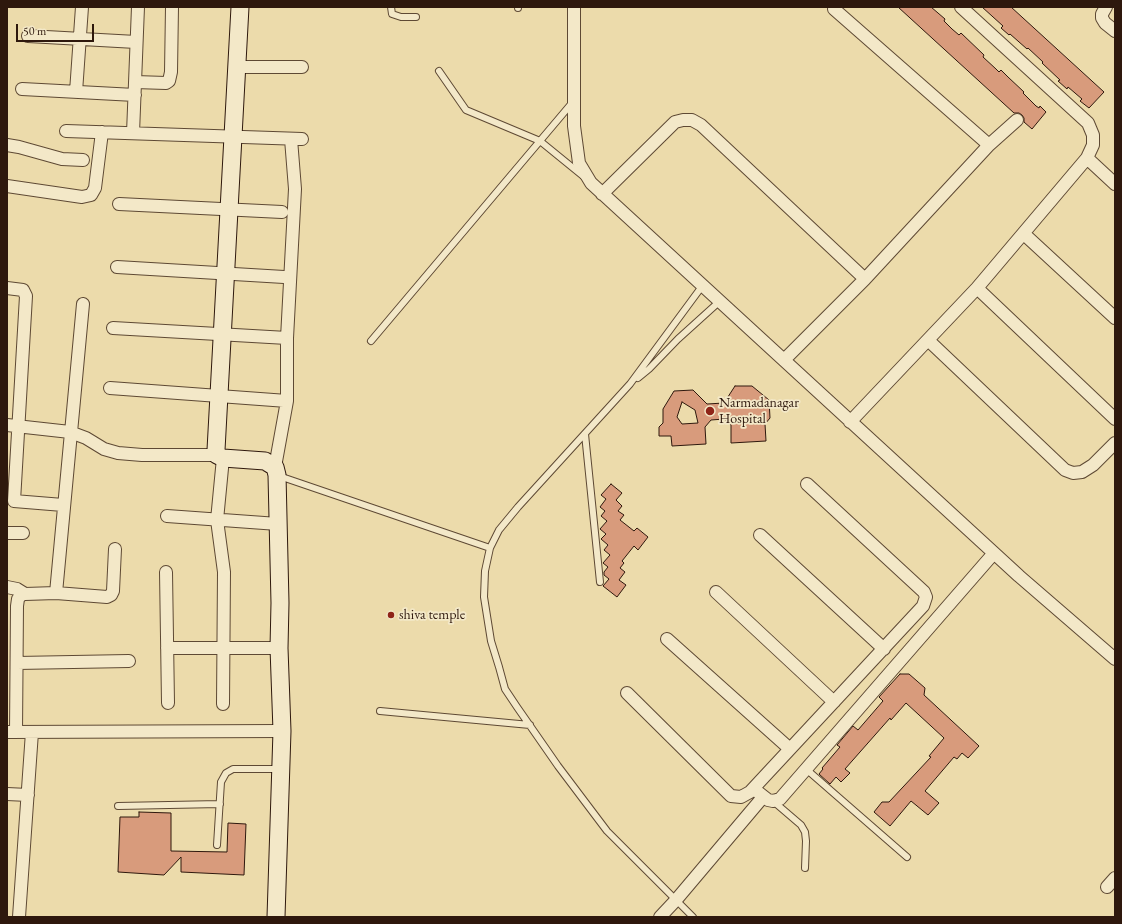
<!DOCTYPE html>
<html>
<head>
<meta charset="utf-8">
<style>
	body { margin:0 }
	#map { position:relative; width:1122px; height:924px; overflow:hidden; background:#ecdbab; font-family:"EB Garamond",serif }
	canvas { display:block }
	.frame { position:absolute; inset:0; border:8px solid #2e180d; pointer-events:none }
	.scale { position:absolute; left:16px; top:24px; width:78px; height:18px; box-sizing:border-box; border:2px solid #2e180d; border-top:0; padding-left:5px; font-size:12px; line-height:14px; white-space:nowrap; color:#2e180d; -webkit-text-stroke:3px #f3e8c8; paint-order:stroke }
</style>
</head>
<body>
<div id="map">
<canvas width="1122" height="924"></canvas>
<div class="frame"></div>
<div class="scale">50 m</div>
</div>
<script>
const ctx = document.querySelector('canvas').getContext('2d');
ctx.lineJoin = 'round';
function paint(path, color) { ctx.fillStyle = color; ctx.fill(path, 'evenodd'); }
const toPath = rows => new Path2D(rows.map(r => 'M' + r).join(''));
function trace(path, color, width, dash) { ctx.strokeStyle = color; ctx.lineWidth = width; ctx.lineCap = dash ? 'butt' : 'round'; ctx.setLineDash(dash || []); ctx.stroke(path); }
function write(font, color, halo, rows, align = 'center') {
  ctx.font = font + ' "EB Garamond",serif'; ctx.lineWidth = 3.5; ctx.setLineDash([]); ctx.textBaseline = 'middle'; ctx.strokeStyle = halo; ctx.fillStyle = color; for (const [text, x, y, turn = 0] of rows) {
    ctx.save(); ctx.translate(x, y); ctx.rotate((+turn || 0) * Math.PI / 180); ctx.textAlign = isNaN(turn) ? turn : align; if (halo) ctx.strokeText(text, 0, 0); ctx.fillText(text, 0, 0); ctx.restore();
  }
}
const building = toPath([
	[898,7,931,7,945,19,944,21,952,29,959,35,961,33,984,55,983,57,996,69,999,72,1001,70,1008,77,1024,92,1023,93,1036,106,1039,108,1040,106,1046,112,1032,129,1024,122,1024,118,1022,115,1019,113,1014,113,898,7],
	[982,7,1011,7,1104,92,1089,108,1080,101,1082,99,1068,87,1067,89,1058,81,1060,80,1042,63,1043,62,1028,48,1027,49,1010,34,1009,35,1001,28,1003,26,982,7],
	[735,386,752,386,769,400,770,418,765,424,766,441,731,443,731,425,724,419,711,420,705,427,706,444,672,446,671,436,659,436,659,427,663,423,663,409,674,391,693,390,707,404,724,403,735,386],
	[682,402,695,410,698,423,682,424,677,417,682,402],
	[611,484,622,493,616,500,622,506,618,511,624,515,620,520,634,531,637,528,648,537,638,550,634,546,622,561,624,563,620,568,625,572,619,580,626,585,617,597,603,586,609,579,604,575,604,572,608,567,603,563,610,555,604,550,608,545,601,539,606,534,600,529,607,521,601,516,605,511,600,507,606,499,601,495,611,484],
	[900,674,909,674,925,688,924,695,979,746,968,758,962,753,957,759,954,757,925,791,939,803,928,815,911,801,890,826,874,812,882,802,889,802,931,757,929,756,944,738,906,703,891,720,890,718,845,769,850,773,841,782,836,777,830,784,819,774,823,769,822,768,840,747,837,745,853,726,858,730,883,701,879,697,900,674],
	[139,812,171,813,171,851,227,852,228,823,246,824,244,875,181,872,181,857,164,875,118,872,120,817,139,817,139,812]
]);
paint(building, '#d89b7c');
trace(building, '#2e180d', 1);
const lane = toPath([
	[391,7,392,14,401,17,416,17],
	[518,8,518,7],
	[439,71,466,110,540,141,583,176],
	[371,341,572,103],
	[638,378,649,369,678,339,720,301],
	[585,434,600,582],
	[279,476,490,548],
	[380,711,530,725],
	[806,769,907,857],
	[773,801,801,825,805,832,806,841,805,868],
	[118,806,220,804],
	[217,845,221,782,226,773,233,769,280,769],
	[693,917,607,831,558,766,517,707,505,689,499,667,491,641,484,597,485,571,490,548,499,530,518,507,630,384,703,285]
]);
const street = toPath([
	[574,7,574,126,579,163,591,183,1019,576,1115,659],
	[1106,7,1102,14,1102,18,1105,23,1115,31],
	[834,9,989,145],
	[28,36,136,42],
	[237,67,302,67],
	[135,82,166,83,169,81,171,72,172,7],
	[22,89,135,95],
	[76,92,82,7],
	[66,131,302,139],
	[133,133,138,7],
	[7,145,19,147,62,159,83,160],
	[1087,158,1115,184],
	[7,186,82,197,91,195,95,188,102,132],
	[602,194,675,122,683,120,692,120,701,125,865,279],
	[119,204,282,212],
	[1024,234,1115,318],
	[117,267,284,277],
	[7,288,23,290,26,296,14,501,63,505],
	[977,288,1115,419],
	[113,328,287,338],
	[928,340,1065,470,1073,473,1082,472,1093,465,1115,443],
	[784,360,865,279,989,145,1017,120],
	[110,388,287,401],
	[850,422,977,288,1087,158,1093,145,1093,135,1088,123,961,7],
	[7,425,70,432,86,438,104,449,118,453,142,455,217,455],
	[275,467,287,401,287,338,295,189,291,139],
	[167,516,278,524],
	[7,533,23,533],
	[760,535,884,649],
	[166,572,168,703],
	[7,587,17,589,25,594],
	[716,592,834,702],
	[56,593,83,304],
	[667,639,790,749],
	[167,648,279,648],
	[17,663,129,661],
	[627,693,731,796,741,797,750,792,923,606,926,597,924,592,807,484],
	[223,704,224,572,217,520,223,458],
	[7,732,282,731],
	[16,732,17,606,18,599,21,595,25,594,56,593,107,597,111,595,113,591,115,549],
	[754,789,768,800,773,801,780,799,994,553],
	[7,794,28,795],
	[1107,887,1115,878],
	[19,917,32,732],
	[660,917,676,900,763,797]
]);
const secondary = toPath([
	[240,7,216,450,217,455,223,458,265,461,275,467,277,475,280,603,279,648,282,731,276,917]
]);
trace(lane, '#5e4934', 8);
trace(street, '#5e4934', 14);
trace(secondary, '#2e180d', 19);
trace(lane, '#f3e8c8', 6);
trace(street, '#f3e8c8', 12);
trace(secondary, '#f3e8c8', 17);
for (const [x, y, r, color] of [
	[710,411,5,"#8f2418"],
	[391,615,4,"#8f2418"]
]) { const dot = new Path2D(); dot.arc(x, y, r, 0, 2 * Math.PI); ctx.fillStyle = color; ctx.fill(dot); trace(dot, '#f3e8c8', 1.5); }
write('14px', '#2e180d', '#f3e8c8', [
	["Narmadanagar",719,403],
	["Hospital",719,419],
	["shiva temple",399,615]
], 'left');
</script>
</body>
</html>
